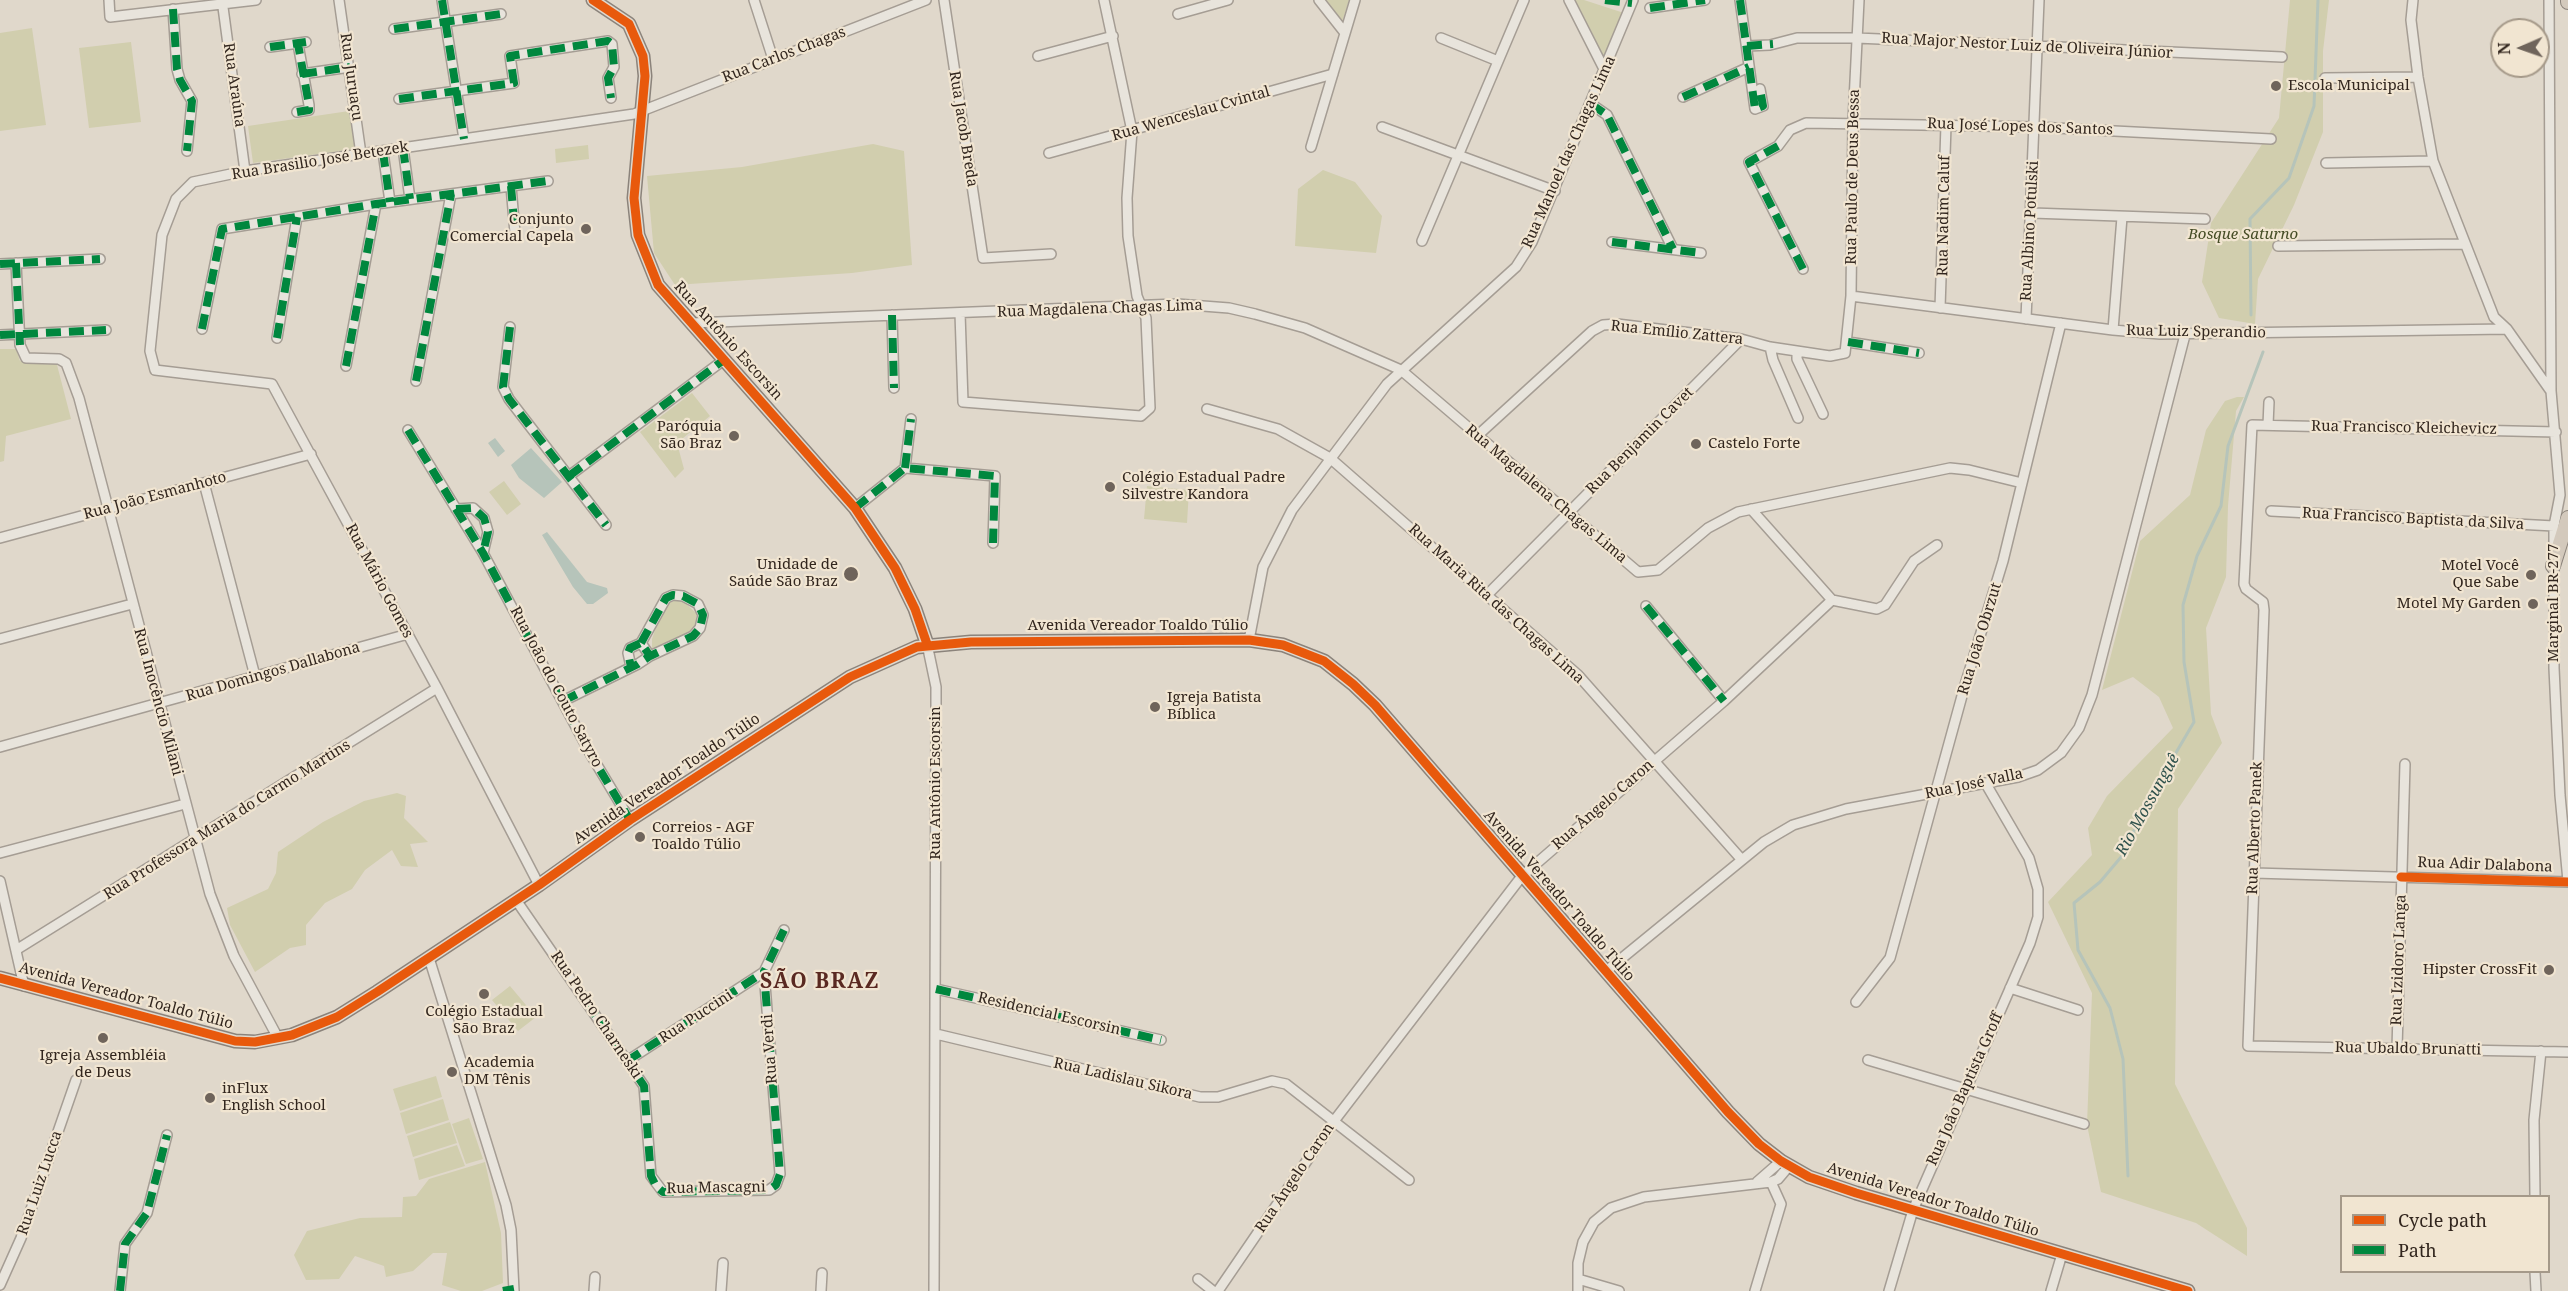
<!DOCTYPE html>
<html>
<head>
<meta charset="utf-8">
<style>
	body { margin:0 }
	#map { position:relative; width:2568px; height:1291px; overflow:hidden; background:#e0d8cb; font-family:"Noto Serif",serif }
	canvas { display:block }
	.legend { position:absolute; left:2340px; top:1195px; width:210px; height:78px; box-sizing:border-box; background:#f1e5d1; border:2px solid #a59989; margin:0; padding:8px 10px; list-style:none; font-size:18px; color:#32261e }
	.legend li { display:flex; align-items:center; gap:12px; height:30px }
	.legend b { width:30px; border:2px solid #a59989 }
	.north { position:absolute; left:2490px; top:18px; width:60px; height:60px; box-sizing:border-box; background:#f1e5d1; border:2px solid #a59989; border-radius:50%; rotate:268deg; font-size:16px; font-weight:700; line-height:24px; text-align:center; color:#32261e }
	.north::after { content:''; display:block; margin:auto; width:21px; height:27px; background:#6f645b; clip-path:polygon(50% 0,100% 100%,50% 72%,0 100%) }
</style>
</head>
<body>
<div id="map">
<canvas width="2568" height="1291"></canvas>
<ul class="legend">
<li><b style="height:8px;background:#e8590c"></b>Cycle path</li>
<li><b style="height:8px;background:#00873e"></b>Path</li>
</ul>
<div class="north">N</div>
</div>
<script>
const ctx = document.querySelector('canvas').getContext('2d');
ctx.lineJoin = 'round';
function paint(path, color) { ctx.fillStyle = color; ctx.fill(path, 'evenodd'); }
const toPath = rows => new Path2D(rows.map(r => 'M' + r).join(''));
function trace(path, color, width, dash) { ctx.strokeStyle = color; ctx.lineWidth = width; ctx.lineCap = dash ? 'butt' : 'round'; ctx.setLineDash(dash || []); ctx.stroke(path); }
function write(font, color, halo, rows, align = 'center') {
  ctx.font = font + ' "Noto Serif",serif'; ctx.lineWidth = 4.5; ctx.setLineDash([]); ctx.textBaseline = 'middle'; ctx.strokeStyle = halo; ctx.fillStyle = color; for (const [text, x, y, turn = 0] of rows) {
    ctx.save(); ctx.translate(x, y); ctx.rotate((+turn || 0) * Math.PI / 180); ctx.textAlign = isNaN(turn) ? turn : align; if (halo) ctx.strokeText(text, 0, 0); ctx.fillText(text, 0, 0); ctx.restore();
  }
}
paint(toPath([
	[1325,0,1349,0,1342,22],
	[1574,0,1584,0,1624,13,1605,59],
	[2290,0,2329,0,2323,51,2323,132,2294,205,2258,279,2255,324,2219,318,2202,282,2211,223,2279,118],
	[32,28,46,125,0,131,0,33],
	[131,42,141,122,89,128,79,48],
	[349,111,355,149,253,163,248,126],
	[873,144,904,151,912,265,852,273,675,285,654,253,647,176,742,167],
	[588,145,589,159,556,163,555,149],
	[1323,170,1355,182,1382,216,1376,253,1295,246,1298,189],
	[0,349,16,349,20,361,56,361,71,419,6,436,4,461,0,462],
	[692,393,710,416,677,443,684,469,675,478,640,432],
	[2237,397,2244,397,2236,411,2228,506,2226,577,2206,628,2211,714,2222,743,2178,809,2175,1084,2247,1228,2247,1256,2196,1223,2101,1192,2087,1125,2092,993,2048,902,2092,855,2088,828,2107,796,2173,728,2159,697,2133,677,2102,690,2140,541,2190,495,2206,430,2225,401],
	[504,481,521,504,507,515,489,492],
	[1147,486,1189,490,1187,523,1144,519],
	[681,599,697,614,694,633,652,653,652,639,664,604],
	[397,793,406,796,404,818,428,842,410,844,418,867,401,866,392,850,365,870,352,889,325,903,306,925,306,945,290,948,255,972,230,925,227,908,268,889,276,873,278,852,323,822,364,801],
	[510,986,536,1017,518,1031,492,1000],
	[436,1076,442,1097,400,1111,393,1089],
	[443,1099,449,1120,406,1134,400,1113],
	[469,1118,483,1159,466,1164,452,1124],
	[450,1122,457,1143,413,1157,407,1136],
	[457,1145,465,1166,419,1180,414,1159],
	[485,1162,501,1233,503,1283,482,1291,461,1291,442,1285,447,1253,433,1253,413,1271,386,1277,384,1266,355,1256,339,1279,306,1280,294,1255,307,1231,360,1218,402,1217,403,1197,416,1196,429,1179]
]), '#d1ceae');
paint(toPath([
	[495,438,505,451,498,457,488,443],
	[531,448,562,482,544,498,519,478,511,465],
	[547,532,587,582,607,588,608,593,593,604,587,604,573,587,542,535]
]), '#b6c4ba');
trace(toPath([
	[2251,315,2250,219,2289,178,2314,106,2318,0],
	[2128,1176,2123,1059,2110,1008,2078,950,2074,903,2100,882,2127,850,2140,814,2194,722,2184,662,2183,605,2197,556,2221,506,2228,446,2263,352]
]), '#b6c4ba', 3);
const minor = toPath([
	[109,0,110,17,256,0],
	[222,0,245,171],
	[339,0,361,154],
	[442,0,464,139],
	[754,0,773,59],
	[944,0,983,258,1051,254],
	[1319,0,1345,33],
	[1569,0,1605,71],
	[1740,0,1755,109,1763,106,1760,89],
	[2413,0,2411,20,2418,77,2433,161,2494,317,2507,329,2550,390],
	[2549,0,2551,391,2560,495,2554,526,2554,668,2560,795,2568,881],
	[1650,8,1705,0],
	[173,9,177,69,180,80,192,101,187,151],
	[1178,14,1228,0],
	[394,29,501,14],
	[1441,38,1498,61],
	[1747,46,1770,45,1797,38,1857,38,2282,57],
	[270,47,306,42],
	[1038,56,1113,36],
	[302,74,350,67],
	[2325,78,2418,77],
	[1683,97,1749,67],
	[399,99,514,83,510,56,608,41,612,44,614,67,608,78,611,98],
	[1591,104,1607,115,1673,249],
	[297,112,309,110,309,105,298,44],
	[1382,127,1555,191],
	[1311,147,1355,0],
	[403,148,410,199],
	[383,152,390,202],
	[1049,153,1333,74],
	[2326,163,2433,161],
	[511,186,515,233],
	[2032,213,2205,219],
	[1422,241,1524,0],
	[1612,242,1701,253],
	[2278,246,2465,244],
	[16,263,20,345,26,358,59,359,66,363,79,398,210,894,234,956,278,1038],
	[0,264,100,259],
	[1803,269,1749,162,1778,146,1790,130,1806,123,2036,127,2271,139],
	[1851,296,2113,330,2160,334,2507,329],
	[1940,308,1946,125],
	[960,313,963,402,1141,416,1150,408,1146,318,1137,296,1128,236,1127,198,1132,131,1104,0],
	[892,315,894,388],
	[2026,319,2039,0],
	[692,323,1177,304,1229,308,1255,314,1305,328,1401,370,1638,572,1658,570,1708,528,1738,512,1950,468,1969,470,2022,483],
	[510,327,503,387,509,399,606,525],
	[202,329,222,229,376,204,548,181],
	[2113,330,2122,217],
	[0,335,106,330],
	[277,338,297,217],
	[1848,342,1919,353],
	[1770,347,1773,360,1798,418],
	[1797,351,1797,359,1823,414],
	[346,366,376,204],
	[416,381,451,194],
	[1207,409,1278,429,1330,458,1578,675,1742,860],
	[2268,425,2269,402],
	[408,430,483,553,591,755,630,820],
	[2556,432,2252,425,2244,584,2246,589,2263,602,2264,610,2248,1046,2568,1052],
	[1477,436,1592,331,1603,325,1617,324,1741,339,1770,347,1830,356,1845,353,1851,296,1853,122,1859,0],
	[905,468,911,419],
	[569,476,725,359],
	[204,483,255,676],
	[855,508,905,468,995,476,993,543],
	[456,509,473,508,484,518,488,532,483,553],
	[1751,509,1832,600],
	[2271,511,2554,526],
	[0,538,311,454],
	[1488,594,1741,339],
	[1832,600,1877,609,1885,605,1914,561,1937,545],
	[1646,606,1724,701],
	[0,639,132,604],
	[1249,640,1263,567,1292,510,1387,384,1516,267,1532,242,1633,0],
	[641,643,666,598,673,595,683,596,698,604,703,615,700,628,693,636,650,656],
	[927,644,936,687,936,722,934,1291],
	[563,701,638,664,650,656,641,643,630,648,628,653,631,667],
	[0,747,408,634],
	[0,853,185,804],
	[2254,873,2568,882],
	[0,881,24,986],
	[539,885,437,688,272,384,155,370,150,351,162,235,176,199,193,182,245,171,634,114,926,0],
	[516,900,644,1086,651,1176,663,1192,769,1190,776,1185,780,1174,764,972,784,930],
	[16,950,437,688],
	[429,958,506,1205,511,1230,514,1291],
	[1605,972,1764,842,1793,825,1846,809,2018,777,2038,770,2061,753,2079,728,2092,695,2185,335],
	[2010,988,2078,1010],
	[936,989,1161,1040],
	[1856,1002,1890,958,1965,685,2003,561,2061,323],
	[936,1034,1200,1097,1218,1097,1272,1081,1286,1084,1409,1180],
	[2397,1049,2405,764],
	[1868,1060,2084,1124],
	[627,1061,764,972],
	[1757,1182,1781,1161],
	[2535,1196,2534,1120,2541,1051],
	[2535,1272,2536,1291],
	[1198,1279,1213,1291],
	[1578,1279,1619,1291],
	[0,1285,21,1238,76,1080],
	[120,1291,125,1244,147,1213,167,1135],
	[594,1291,595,1277],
	[721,1291,723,1263],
	[821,1291,822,1273],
	[1218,1291,1334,1121,1522,876,1724,701,1832,600],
	[1578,1291,1578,1263,1583,1242,1594,1222,1611,1208,1644,1197,1771,1182,1778,1179,1789,1166],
	[1755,1291,1781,1204,1771,1182],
	[1889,1291,1913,1210,2030,943,2038,917,2038,889,2029,858,1986,784],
	[2051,1291,2062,1254]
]);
const major = toPath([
	[593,0,629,24,643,56,645,76,634,198,638,235,658,285,855,508,895,568,915,609,927,644],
	[0,978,235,1041,255,1042,292,1035,337,1017,377,992,539,885,630,820,850,677,917,647,971,642,1249,640,1283,645,1324,661,1353,684,1375,705,1728,1112,1759,1144,1781,1161,1809,1177,1856,1193,2188,1291]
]);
const highway = toPath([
	[2568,0,2568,2],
	[2553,566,2568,518]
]);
trace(minor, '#a59d94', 12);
trace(major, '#8b837b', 15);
trace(highway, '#8b837b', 16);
trace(minor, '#e8e4dc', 9);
trace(major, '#e0d9ce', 12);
trace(highway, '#d3c9bc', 14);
trace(toPath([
	[442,0,464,139],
	[1605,0,1632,3],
	[1740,0,1755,109,1763,106,1760,89],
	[1650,8,1705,0],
	[173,9,177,69,180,80,192,101,187,151],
	[394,29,501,14],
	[1747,46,1773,44],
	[270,47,306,42],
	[302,74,350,67],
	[1683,97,1749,67],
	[399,99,514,83,510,56,608,41,612,44,614,67,608,78,611,98],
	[1591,104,1607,115,1673,249],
	[297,112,309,110,309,105,298,44],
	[1778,146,1749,162,1803,269],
	[403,148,410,199],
	[383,152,390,202],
	[511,186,515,233],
	[1612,242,1701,253],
	[16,263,20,345],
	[0,264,100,259],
	[892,315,894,388],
	[510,327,503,387,509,399,606,525],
	[202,329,222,229,376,204,548,181],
	[0,335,106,330],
	[277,338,297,217],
	[1848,342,1919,353],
	[346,366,376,204],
	[416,381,451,194],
	[408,430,483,553,591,755,630,820],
	[905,468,911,419],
	[569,476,725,359],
	[855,508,905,468,995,476,993,543],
	[456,509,473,508,484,518,488,532,483,553],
	[1646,606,1724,701],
	[641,643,666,598,673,595,683,596,698,604,703,615,700,628,693,636,650,656],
	[563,701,638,664,650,656,641,643,630,648,628,653,631,667],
	[936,989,1161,1040],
	[587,1003,644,1086,651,1176,656,1186,663,1192,769,1190,776,1185,780,1174,764,972,784,930],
	[627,1061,764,972],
	[120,1291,125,1244,147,1213,167,1135],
	[503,1291,514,1289]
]), '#00873e', 8, [15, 8]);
trace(toPath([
	[593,0,629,24,643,56,645,76,634,198,638,235,658,285,855,508,895,568,915,609,927,644],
	[2401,877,2568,882],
	[0,978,235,1041,255,1042,292,1035,337,1017,377,992,539,885,630,820,850,677,917,647,971,642,1249,640,1283,645,1324,661,1353,684,1375,705,1728,1112,1759,1144,1781,1161,1809,1177,1856,1193,2188,1291]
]), '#e8590c', 9);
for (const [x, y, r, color] of [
	[2276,86,6,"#6f645b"],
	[586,229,6,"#6f645b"],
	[734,436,6,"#6f645b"],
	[1696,444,6,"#6f645b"],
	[1110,487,6,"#6f645b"],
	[851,574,8,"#6f645b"],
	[2531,575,6,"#6f645b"],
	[2533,604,6,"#6f645b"],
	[1155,707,6,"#6f645b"],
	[640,837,6,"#6f645b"],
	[2549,970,6,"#6f645b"],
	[484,994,6,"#6f645b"],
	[103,1038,6,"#6f645b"],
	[452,1072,6,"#6f645b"],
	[210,1098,6,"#6f645b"]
]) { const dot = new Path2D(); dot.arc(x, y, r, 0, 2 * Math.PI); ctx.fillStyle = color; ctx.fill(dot); trace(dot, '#f1e5d1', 2); }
write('15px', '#32261e', '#f1e5d1', [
	["Rua Major Nestor Luiz de Oliveira Júnior",2027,46,3],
	["Rua Carlos Chagas",784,55,-21],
	["Rua Juruaçu",351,77,82],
	["Rua Araúna",234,85,82],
	["Rua Wenceslau Cvintal",1191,114,-16],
	["Rua José Lopes dos Santos",2020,127,2],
	["Rua Jacob Breda",963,129,81],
	["Rua Manoel das Chagas Lima",1569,152,-66],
	["Rua Brasilio José Betezek",320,161,-9],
	["Rua Paulo de Deus Bessa",1853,177,-89],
	["Rua Nadim Caluf",1944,216,-89],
	["Rua Albino Potulski",2030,231,-87],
	["Rua Magdalena Chagas Lima",1100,309,-2],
	["Rua Luiz Sperandio",2196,332,1],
	["Rua Emílio Zattera",1677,333,6],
	["Rua Antônio Escorsin",728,341,48],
	["Rua Francisco Kleichevicz",2404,428,1],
	["Rua Benjamin Cavet",1640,441,-45],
	["Rua Magdalena Chagas Lima",1546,494,40],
	["Rua João Esmanhoto",155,496,-15],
	["Rua Francisco Baptista da Silva",2413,519,3],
	["Rua Mário Gomes",379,581,62],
	["Marginal BR-277",2554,603,-90],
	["Rua Maria Rita das Chagas Lima",1496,604,42],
	["Avenida Vereador Toaldo Túlio",1138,626],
	["Rua João Obrzut",1980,639,-73],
	["Rua Domingos Dallabona",273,672,-16],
	["Rua João do Couto Satyro",556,687,62],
	["Rua Inocêncio Milani",158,702,75],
	["Avenida Vereador Toaldo Túlio",667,779,-34],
	["Rua Antônio Escorsin",936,783,-90],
	["Rua José Valla",1974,784,-12],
	["Rua Ângelo Caron",1603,805,-41],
	["Rua Professora Maria do Carmo Martins",227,820,-32],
	["Rua Alberto Panek",2255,828,-88],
	["Rua Adir Dalabona",2485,865,2],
	["Avenida Vereador Toaldo Túlio",1559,896,49],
	["Rua Izidoro Langa",2399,960,-88],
	["Avenida Vereador Toaldo Túlio",126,996,15],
	["Residencial Escorsin",1049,1014,13],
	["Rua Pedro Charneski",596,1015,56],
	["Rua Puccini",696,1017,-33],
	["Rua Verdi",770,1049,-94],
	["Rua Ubaldo Brunatti",2408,1049,1],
	["Rua Ladislau Sikora",1123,1079,13],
	["Rua João Baptista Groff",1965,1089,-66],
	["Rua Ângelo Caron",1295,1178,-56],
	["Rua Luiz Lucca",40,1183,-71],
	["Rua Mascagni",716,1188,-1],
	["Avenida Vereador Toaldo Túlio",1933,1200,17]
]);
write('15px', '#32261e', '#f1e5d1', [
	["Escola Municipal",2288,86],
	["Conjunto",574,220,"right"],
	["Comercial Capela",574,237,"right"],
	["Paróquia",722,427,"right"],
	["São Braz",722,444,"right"],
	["Castelo Forte",1708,444],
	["Colégio Estadual Padre",1122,478],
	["Silvestre Kandora",1122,495],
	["Unidade de",838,565,"right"],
	["Saúde São Braz",838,582,"right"],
	["Motel Você",2519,566,"right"],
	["Que Sabe",2519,583,"right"],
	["Motel My Garden",2521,604,"right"],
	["Igreja Batista",1167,698],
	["Bíblica",1167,715],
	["Correios - AGF",652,828],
	["Toaldo Túlio",652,845],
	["Hipster CrossFit",2537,970,"right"],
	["Colégio Estadual",484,1012,"center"],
	["São Braz",484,1029,"center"],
	["Igreja Assembléia",103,1056,"center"],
	["de Deus",103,1073,"center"],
	["Academia",464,1063],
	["DM Tênis",464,1080],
	["inFlux",222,1089],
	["English School",222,1106]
], 'left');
write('italic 15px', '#464d26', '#f1e5d1', [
	["Bosque Saturno",2243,235]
]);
write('italic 16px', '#2e514c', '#f1e5d1', [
	["Rio Mossunguê",2148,805,-61]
]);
ctx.letterSpacing = '1.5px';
write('bold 21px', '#5a2921', '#f1e5d1', [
	["SÃO BRAZ",820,982]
]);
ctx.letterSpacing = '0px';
</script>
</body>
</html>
